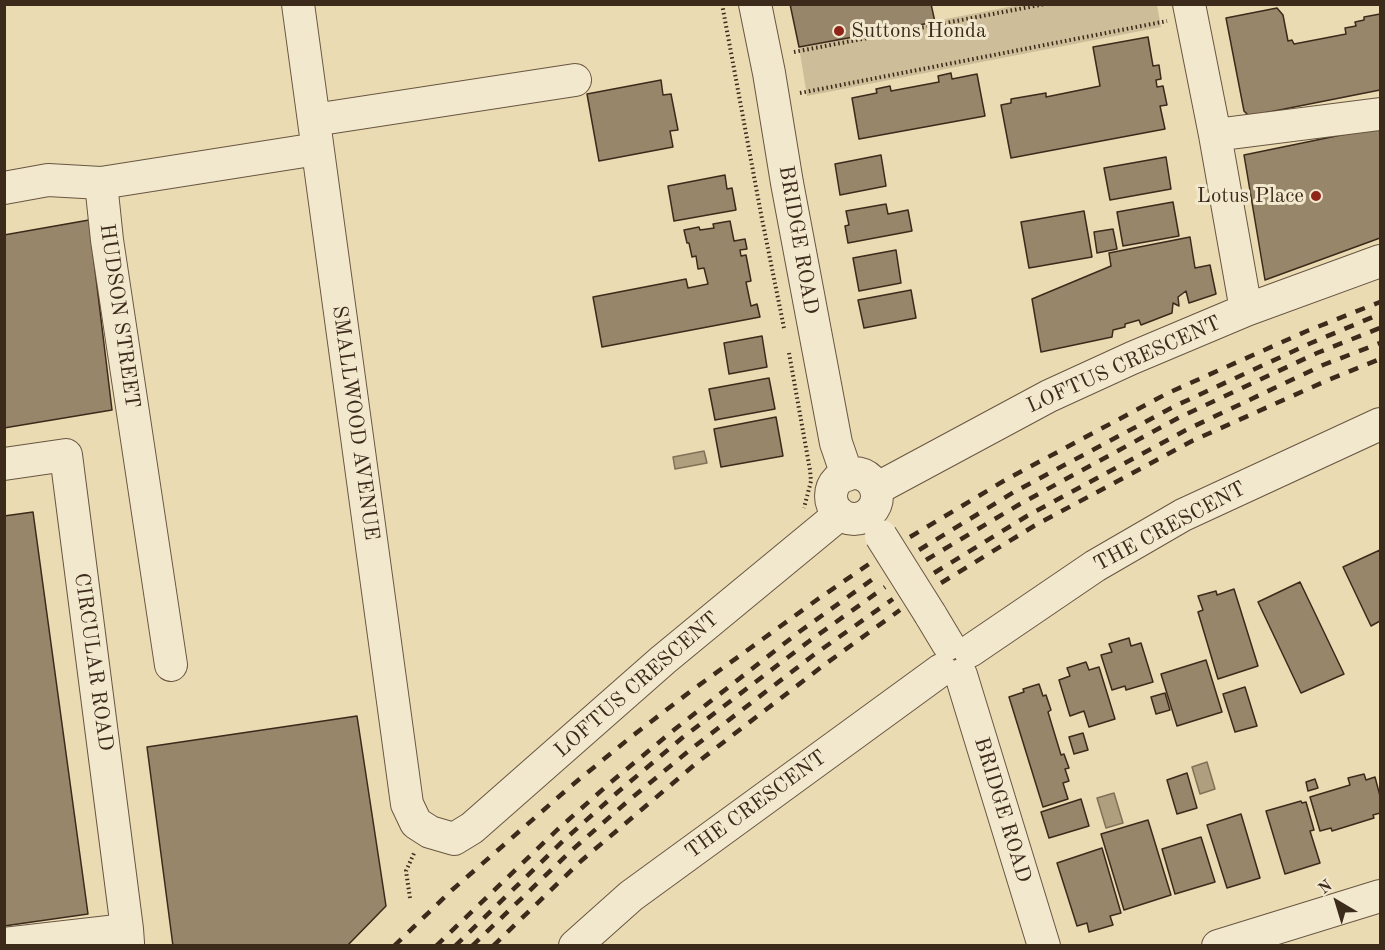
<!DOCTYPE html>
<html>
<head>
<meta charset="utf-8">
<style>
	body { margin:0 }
	#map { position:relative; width:1385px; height:950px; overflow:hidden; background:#ebdbb3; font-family:"Old Standard TT",serif }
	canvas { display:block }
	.frame { position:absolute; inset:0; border:6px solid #3c2a1b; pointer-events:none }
	.north { position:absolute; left:1307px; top:872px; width:60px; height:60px; -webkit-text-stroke:4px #f2e8ce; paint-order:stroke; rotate:322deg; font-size:16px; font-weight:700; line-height:24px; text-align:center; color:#3c2a1b }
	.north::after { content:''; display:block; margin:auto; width:21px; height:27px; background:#3c2a1b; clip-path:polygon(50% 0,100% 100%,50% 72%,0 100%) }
</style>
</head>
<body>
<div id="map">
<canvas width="1385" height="950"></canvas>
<div class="frame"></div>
<div class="north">N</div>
</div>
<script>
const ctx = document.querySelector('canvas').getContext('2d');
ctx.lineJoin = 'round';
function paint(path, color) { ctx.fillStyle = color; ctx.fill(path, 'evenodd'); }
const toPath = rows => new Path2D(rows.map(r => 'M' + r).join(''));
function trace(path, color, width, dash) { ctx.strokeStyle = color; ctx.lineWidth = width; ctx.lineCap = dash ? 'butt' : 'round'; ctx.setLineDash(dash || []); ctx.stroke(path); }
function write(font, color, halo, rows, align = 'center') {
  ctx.font = font + ' "Old Standard TT",serif'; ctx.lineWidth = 6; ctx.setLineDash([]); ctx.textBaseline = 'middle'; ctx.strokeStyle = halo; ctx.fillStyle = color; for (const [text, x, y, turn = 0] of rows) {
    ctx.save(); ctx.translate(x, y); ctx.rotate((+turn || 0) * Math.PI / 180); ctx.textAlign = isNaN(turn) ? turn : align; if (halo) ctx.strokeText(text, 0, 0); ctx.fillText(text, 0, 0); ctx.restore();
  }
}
paint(toPath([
	[1019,5,1157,5,1161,27,807,96,799,47]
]), '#cdbd99');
const water = toPath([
	[704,451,707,463,675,469,673,457,704,451],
	[1207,762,1215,789,1200,794,1192,767,1207,762],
	[1114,793,1123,823,1106,828,1097,798,1114,793]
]);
paint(water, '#b09f7f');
trace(water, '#827057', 1.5);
const building = toPath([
	[790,4,931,4,935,22,799,47,790,4],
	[1277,8,1283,15,1288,41,1292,40,1294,44,1346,34,1345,28,1356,26,1355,22,1364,20,1364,17,1380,14,1380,90,1249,116,1244,111,1226,18,1277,8],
	[1148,37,1153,66,1159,65,1161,79,1156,80,1157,87,1163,86,1167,105,1160,106,1165,129,1011,158,1001,105,1011,103,1011,99,1046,93,1046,97,1100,86,1093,47,1148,37],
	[951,73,952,79,977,74,985,116,859,139,852,98,877,93,876,89,890,86,891,91,939,82,938,76,951,73],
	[661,80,663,95,671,94,678,130,670,131,673,147,599,161,587,94,661,80],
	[1380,127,1380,238,1265,280,1244,155,1380,127],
	[881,155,886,186,840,195,835,164,881,155],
	[1166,157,1171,189,1110,200,1104,168,1166,157],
	[725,175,727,189,732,188,736,210,674,221,668,186,725,175],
	[1173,202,1179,236,1123,246,1117,212,1173,202],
	[886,204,888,214,908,210,912,231,848,243,845,226,849,225,846,211,886,204],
	[1084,211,1092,257,1029,268,1021,222,1084,211],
	[89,220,112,410,4,428,4,235,89,220],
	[730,221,734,241,745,239,747,249,740,250,741,256,746,255,751,281,746,282,751,306,757,304,760,317,602,347,593,297,686,279,688,288,708,284,704,268,698,269,696,256,692,257,689,243,687,243,684,230,699,227,700,230,714,228,713,224,730,221],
	[1113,229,1117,249,1097,253,1094,232,1113,229],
	[1190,237,1195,268,1210,265,1216,294,1189,303,1186,291,1178,297,1179,306,1173,303,1172,313,1141,325,1139,320,1125,324,1125,327,1113,330,1112,337,1041,352,1032,299,1111,266,1109,253,1190,237],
	[896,250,901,283,859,291,853,258,896,250],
	[911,290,916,318,864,328,858,300,911,290],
	[762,336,767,367,729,374,724,343,762,336],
	[769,378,775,409,715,420,709,389,769,378],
	[776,417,783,456,721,467,714,429,776,417],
	[33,512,88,914,4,926,4,516,33,512],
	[1380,550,1380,621,1371,626,1343,567,1380,550],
	[1300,582,1344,674,1301,693,1258,602,1300,582],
	[1234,589,1258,666,1218,679,1198,612,1203,610,1198,596,1216,591,1217,595,1234,589],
	[1129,638,1131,646,1141,643,1153,682,1126,690,1125,686,1112,690,1101,655,1112,652,1109,644,1129,638],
	[1206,660,1222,712,1177,726,1161,674,1206,660],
	[1086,662,1089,670,1099,667,1115,719,1089,727,1084,711,1070,716,1059,680,1070,676,1067,668,1086,662],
	[1039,684,1043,696,1046,695,1051,710,1048,712,1061,755,1064,754,1069,768,1065,769,1069,781,1063,783,1068,799,1043,807,1009,697,1024,692,1023,689,1039,684],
	[1245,687,1257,726,1235,732,1223,694,1245,687],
	[1165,693,1170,710,1156,714,1151,697,1165,693],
	[357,716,386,906,347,946,173,946,147,747,357,716],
	[1083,733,1088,750,1074,754,1069,737,1083,733],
	[1187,773,1197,808,1177,814,1167,780,1187,773],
	[1364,774,1366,780,1375,777,1380,796,1380,813,1373,815,1374,818,1332,831,1331,828,1320,831,1310,797,1350,785,1348,778,1364,774],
	[1315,779,1318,788,1308,791,1306,782,1315,779],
	[1081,799,1089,826,1049,838,1041,812,1081,799],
	[1301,801,1302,803,1306,802,1314,830,1310,831,1320,863,1285,874,1266,811,1301,801],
	[1241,814,1260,878,1227,888,1207,825,1241,814],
	[1148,820,1171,895,1124,910,1101,834,1148,820],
	[1201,837,1215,882,1175,894,1162,849,1201,837],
	[1102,848,1121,913,1110,916,1113,925,1089,932,1087,923,1077,926,1057,863,1102,848]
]);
paint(building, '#97866a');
trace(building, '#3c2a1b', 1.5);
const minor = toPath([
	[298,4,407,804,416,823,430,832,454,839,472,828,663,660,840,514],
	[755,4,769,73,787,183,836,443,847,475],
	[1189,4,1215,135,1246,310],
	[314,120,575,80],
	[1215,135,1380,114],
	[101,183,107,240,171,665],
	[4,188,48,180,101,183,317,149],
	[4,464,66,455,127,929,128,943,103,946],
	'831 496a23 23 0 1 1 46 0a23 23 0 1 1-46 0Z',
	[876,489,1049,396,1132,358,1246,310,1380,261],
	[930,614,948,644],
	[970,651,1095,566,1183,515,1380,424],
	[961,675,1044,946],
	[4,944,126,930],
	[575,946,631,896,941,670],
	[1218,946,1380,896]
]);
trace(minor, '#685641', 34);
trace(toPath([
	[722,4,761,214,784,328],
	[794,52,1045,4],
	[800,93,1167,21],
	[789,353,810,470,811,481,804,508],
	[410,898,406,871,415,851]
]), '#3c2a1b', 4, [1.5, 3]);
trace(minor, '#f2e8ce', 32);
trace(toPath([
	[910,537,1007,479,1168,393,1307,331,1380,302],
	[919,550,1014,492,1175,406,1311,343,1380,314],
	[926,560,1020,504,1180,417,1317,353,1380,328],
	[934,573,1027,516,1186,430,1323,365,1380,343],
	[941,583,1034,526,1192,441,1328,380,1380,359],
	[394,946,452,890,498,850,571,786,631,737,691,691,818,599,869,564],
	[436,946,557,830,611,782,675,729,799,632,877,576],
	[455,946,563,841,619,791,682,738,808,642,885,587],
	[472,946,572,850,628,801,691,749,815,654,893,599],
	[493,946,581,861,699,761,824,665,900,610]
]), '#3c2a1b', 4.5, [10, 10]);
const minorBridge = toPath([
	[881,536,930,614]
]);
trace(minorBridge, '#685641', 34, []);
trace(minorBridge, '#f2e8ce', 32);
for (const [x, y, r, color] of [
	[839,31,6,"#8f2418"],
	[1316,196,6,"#8f2418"]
]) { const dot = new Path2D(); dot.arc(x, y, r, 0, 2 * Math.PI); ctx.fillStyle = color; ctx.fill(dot); trace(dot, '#f2e8ce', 2); }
write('21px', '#3c2a1b', '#f2e8ce', [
	["Suttons Honda",851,31],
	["Lotus Place",1304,196,"right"]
], 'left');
write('21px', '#3c2a1b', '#f2e8ce', [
	["BRIDGE ROAD",798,240,80],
	["HUDSON STREET",119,316,82],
	["LOFTUS CRESCENT",1124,365,-24],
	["SMALLWOOD AVENUE",355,423,82],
	["THE CRESCENT",1170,527,-28],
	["CIRCULAR ROAD",93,662,82],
	["LOFTUS CRESCENT",637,685,-41],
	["THE CRESCENT",756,805,-36],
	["BRIDGE ROAD",1002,810,73]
]);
</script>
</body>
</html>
